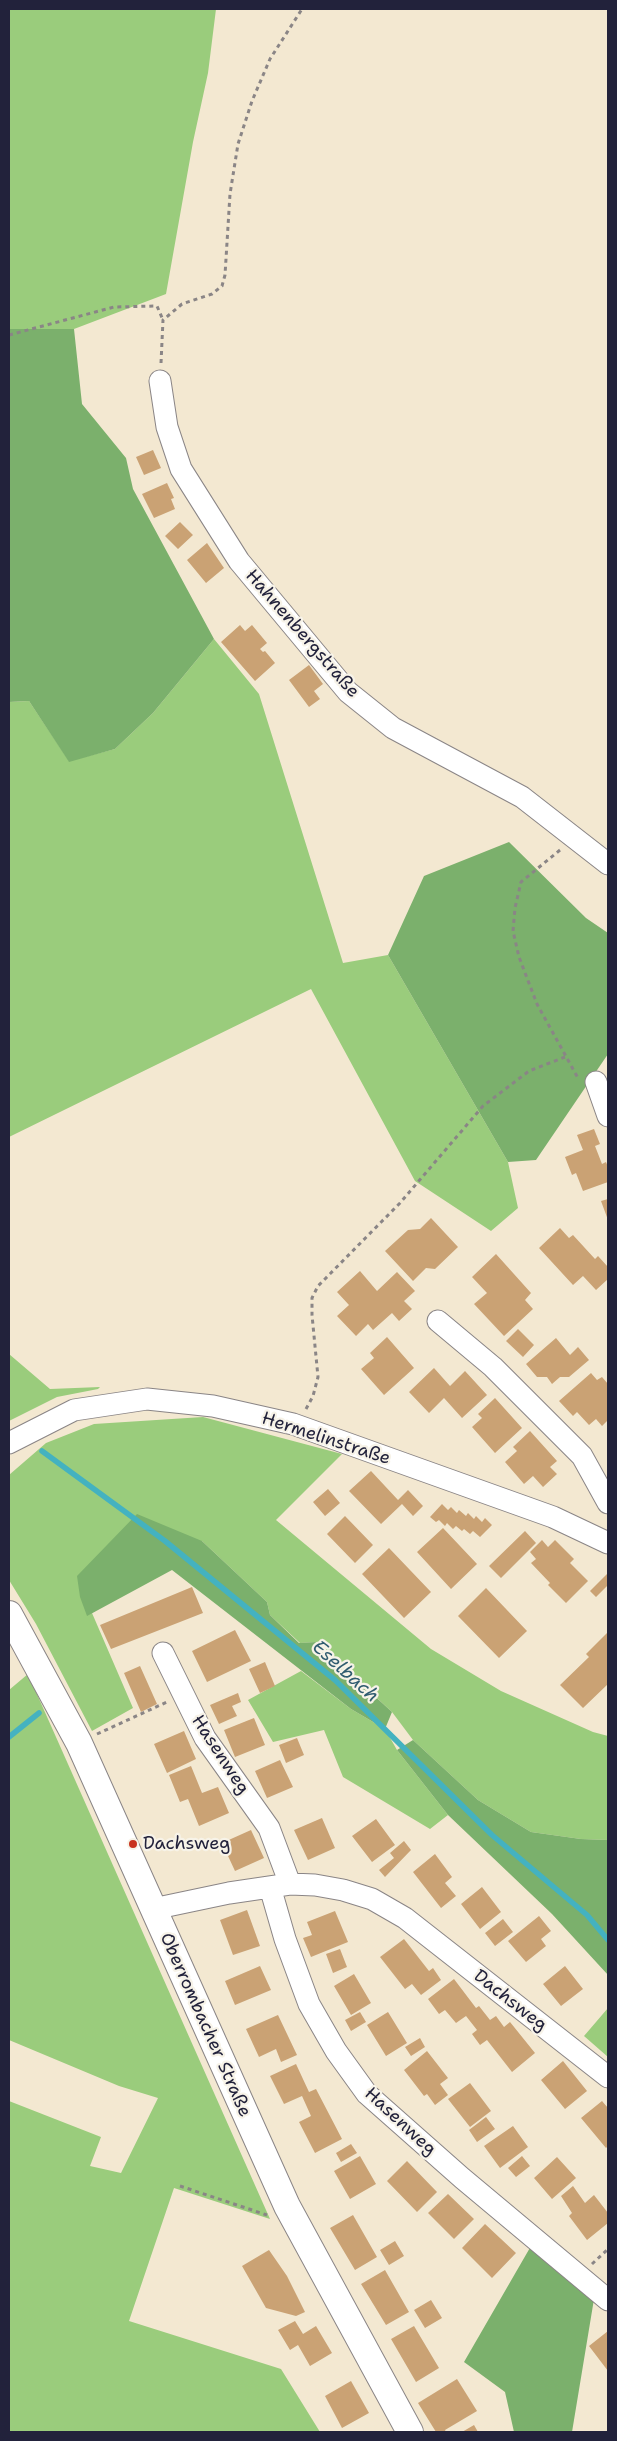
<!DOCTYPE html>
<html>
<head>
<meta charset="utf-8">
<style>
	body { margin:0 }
	#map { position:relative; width:617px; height:2441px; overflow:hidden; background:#f3e8d1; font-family:"Shantell Sans",sans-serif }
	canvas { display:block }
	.frame { position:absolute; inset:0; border:10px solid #22223b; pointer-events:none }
</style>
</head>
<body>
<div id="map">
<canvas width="617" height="2441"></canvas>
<div class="frame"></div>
</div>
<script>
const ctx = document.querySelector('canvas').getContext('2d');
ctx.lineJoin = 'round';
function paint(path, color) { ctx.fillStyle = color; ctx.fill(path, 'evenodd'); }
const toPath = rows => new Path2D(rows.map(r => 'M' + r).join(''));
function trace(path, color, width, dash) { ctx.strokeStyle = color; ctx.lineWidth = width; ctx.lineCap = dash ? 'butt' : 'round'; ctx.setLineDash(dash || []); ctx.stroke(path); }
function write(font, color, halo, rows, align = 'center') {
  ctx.font = font + ' "Shantell Sans",sans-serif'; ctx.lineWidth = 4.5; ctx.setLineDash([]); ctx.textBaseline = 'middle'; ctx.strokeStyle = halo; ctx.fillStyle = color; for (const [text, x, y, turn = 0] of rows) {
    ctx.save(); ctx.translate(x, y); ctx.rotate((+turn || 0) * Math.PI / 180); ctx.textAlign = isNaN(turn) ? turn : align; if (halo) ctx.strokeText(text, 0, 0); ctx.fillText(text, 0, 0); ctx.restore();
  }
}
paint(toPath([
	[9,9,216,9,208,73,193,142,166,294,74,329,9,329],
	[214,639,259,694,343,963,388,955,508,1162,518,1208,491,1231,415,1181,311,989,9,1137,9,702,29,701,69,761,115,749,153,713],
	[9,1354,50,1389,100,1387,98,1389,57,1397,9,1421],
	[203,1417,342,1454,276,1520,431,1649,501,1691,593,1732,608,1736,608,1840,581,1839,531,1832,478,1800,413,1740,392,1712,317,1642,300,1643,270,1615,267,1602,202,1541,92,1613,133,1708,92,1731,36,1624,9,1580,9,1475,46,1443,94,1424],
	[301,1671,351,1709,385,1729,397,1750,448,1815,430,1829,343,1777,324,1730,273,1742,248,1700],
	[28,1674,270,2219,174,2188,129,2321,281,2369,320,2432,9,2432,9,2101,101,2137,90,2166,121,2173,158,2098,119,2086,9,2040,9,1690],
	[608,2008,608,2057,584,2036]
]), '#9acc7c');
paint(toPath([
	[9,329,74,329,82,404,126,458,133,489,214,639,153,713,115,749,69,762,29,701,9,702],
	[509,842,586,918,608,933,608,1054,536,1160,508,1162,388,955,424,876],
	[137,1514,202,1541,267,1602,270,1615,299,1643,316,1642,392,1712,385,1729,351,1709,172,1570,87,1616,80,1597,77,1576],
	[413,1740,478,1800,531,1832,581,1839,608,1840,608,1975,552,1914,448,1815,397,1750],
	[531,2246,594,2299,572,2432,514,2432,505,2392,464,2362]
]), '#7bb06c');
trace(toPath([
	[42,1451,165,1541,335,1680,492,1835,587,1915,608,1940],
	[9,1737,39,1713]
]), '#44b2c0', 5.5);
paint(toPath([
	[153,450,161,468,144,475,136,457],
	[167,483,174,498,171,499,175,509,154,518,142,494],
	[180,522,193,535,178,549,165,536],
	[207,543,224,568,206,583,187,560],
	[240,625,245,631,252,625,267,643,260,649,263,652,265,651,275,663,255,681,221,642],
	[309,665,323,684,314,691,320,699,309,707,289,680],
	[594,1129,600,1144,595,1146,602,1164,606,1162,608,1167,608,1182,583,1191,576,1173,572,1175,565,1157,583,1150,577,1135],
	[608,1199,608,1220,601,1201],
	[431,1218,458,1247,435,1269,426,1268,413,1281,385,1251,408,1230,420,1229],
	[560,1228,569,1238,573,1235,595,1259,598,1256,608,1267,608,1279,596,1290,583,1276,573,1285,539,1248],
	[496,1254,531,1293,525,1300,533,1309,504,1336,474,1304,487,1293,472,1277],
	[360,1271,377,1291,397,1272,415,1291,404,1301,412,1309,399,1321,392,1313,373,1330,368,1324,356,1336,337,1316,349,1305,337,1292],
	[518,1329,534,1345,523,1357,506,1341],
	[387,1337,414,1368,384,1395,361,1369,374,1358,370,1353],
	[556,1338,570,1355,578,1347,589,1360,569,1377,560,1377,552,1384,547,1377,537,1377,526,1364],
	[434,1368,450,1386,465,1371,487,1395,462,1418,444,1398,429,1413,409,1392],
	[591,1373,597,1380,602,1377,608,1384,608,1420,602,1426,596,1419,589,1425,577,1412,573,1416,559,1401],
	[495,1398,522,1428,495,1453,472,1427,482,1418,478,1414],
	[530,1431,557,1461,550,1467,557,1474,543,1487,533,1476,524,1484,505,1462,517,1451,513,1447],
	[371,1471,398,1500,408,1490,423,1506,413,1516,402,1504,381,1524,349,1491],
	[328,1489,340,1503,325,1516,313,1502],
	[442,1504,448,1510,451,1507,457,1513,459,1510,466,1516,468,1513,474,1519,476,1516,482,1522,485,1518,492,1525,480,1537,473,1531,470,1534,464,1529,462,1531,456,1526,453,1529,447,1523,445,1526,439,1520,436,1522,430,1517],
	[345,1516,373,1545,355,1563,327,1534],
	[443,1528,477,1564,451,1589,417,1552],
	[525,1531,536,1543,501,1578,489,1566],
	[542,1540,548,1547,555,1540,574,1559,570,1563,588,1581,566,1603,548,1585,550,1583,531,1563,536,1559,530,1552],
	[389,1548,431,1592,404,1618,362,1574],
	[608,1573,608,1585,596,1597,590,1591],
	[192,1587,203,1613,111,1649,100,1625],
	[486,1588,527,1631,499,1658,458,1616],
	[235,1630,251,1661,207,1682,192,1651],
	[608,1632,608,1684,583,1708,560,1685,589,1657,586,1654],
	[265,1662,275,1686,260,1693,249,1669],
	[140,1666,157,1704,141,1712,124,1673],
	[238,1693,241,1702,232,1706,237,1716,219,1724,210,1705],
	[254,1718,265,1745,235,1757,224,1730],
	[184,1731,196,1759,167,1773,154,1744],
	[297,1738,304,1755,286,1763,279,1745],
	[280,1760,293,1787,267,1798,255,1771],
	[191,1766,202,1793,218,1787,229,1813,199,1826,188,1799,180,1802,169,1775],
	[322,1818,335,1848,308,1860,294,1830],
	[376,1819,395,1845,372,1862,352,1836],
	[251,1830,264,1858,235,1871,222,1843],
	[404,1841,411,1850,385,1877,379,1870,394,1858,390,1853],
	[435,1854,452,1877,445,1883,456,1896,441,1908,413,1872],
	[482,1887,501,1912,480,1929,461,1904],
	[247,1910,260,1946,233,1955,220,1920],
	[335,1911,348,1942,311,1957,303,1938,312,1935,307,1922],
	[539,1916,551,1931,541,1939,546,1946,526,1962,508,1941],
	[503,1919,513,1932,495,1946,485,1933],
	[404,1939,429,1971,433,1968,441,1980,421,1995,412,1984,405,1989,380,1957],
	[340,1949,347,1967,333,1973,326,1954],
	[260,1966,271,1990,235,2005,225,1981],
	[565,1966,583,1989,561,2006,543,1984],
	[354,1974,371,2003,351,2015,334,1986],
	[454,1979,476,2008,479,2006,490,2020,496,2016,504,2027,510,2022,535,2053,512,2072,487,2040,480,2045,472,2034,477,2030,466,2016,456,2023,445,2010,439,2014,428,1999],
	[360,2012,366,2022,351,2031,345,2020],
	[388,2012,407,2043,386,2056,367,2025],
	[278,2015,297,2055,281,2062,276,2049,259,2057,246,2029],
	[420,2038,425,2047,411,2056,405,2047],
	[427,2051,448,2078,440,2084,448,2095,435,2105,427,2094,424,2096,404,2070],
	[563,2061,587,2091,565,2109,541,2080],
	[296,2064,309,2092,316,2089,342,2139,315,2153,299,2122,311,2116,302,2096,284,2104,270,2076],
	[470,2083,491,2111,470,2127,448,2099],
	[602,2101,608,2108,608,2146,606,2148,581,2118],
	[486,2117,495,2129,477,2142,469,2130],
	[513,2126,528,2147,500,2168,484,2146],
	[351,2144,357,2153,341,2162,336,2153],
	[360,2156,376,2184,350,2199,334,2171],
	[522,2156,530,2166,516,2177,508,2168],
	[557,2157,576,2178,552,2199,534,2178],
	[407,2161,437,2192,417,2212,387,2181],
	[573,2186,585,2203,594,2195,608,2213,608,2223,587,2240,569,2216,572,2213,561,2196],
	[448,2194,474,2219,454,2239,428,2213],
	[353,2215,377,2257,355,2270,330,2228],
	[485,2224,516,2253,492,2278,462,2248],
	[395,2241,404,2256,389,2265,380,2250],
	[269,2250,287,2276,305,2312,296,2316,266,2308,242,2266],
	[385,2270,409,2312,386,2325,361,2284],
	[431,2300,442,2318,425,2328,414,2310],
	[295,2321,303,2334,316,2326,332,2353,310,2366,298,2345,290,2350,278,2330],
	[414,2326,439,2368,416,2382,391,2339],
	[608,2331,608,2371,589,2346],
	[457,2379,477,2411,445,2430,446,2432,436,2432,418,2403],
	[351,2381,369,2413,342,2428,325,2396],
	[474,2425,478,2432,462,2432]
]), '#caa274');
const minor = toPath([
	[160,381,167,427,181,469,239,561,348,692,393,728,522,797,608,864],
	[596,1082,608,1116],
	[438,1321,493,1367,582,1456,608,1503],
	[9,1443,74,1410,147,1399,213,1406,293,1424,553,1517,608,1543],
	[163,1653,205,1738,269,1828,290,1884],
	[270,1887,285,1939,309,2004,336,2051,367,2094,462,2178,608,2300],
	[153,1909,229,1893,290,1884,315,1885,343,1890,372,1899,405,1918,608,2077]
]);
const tertiary = toPath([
	[9,1614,79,1743,287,2206,410,2432]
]);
trace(minor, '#8a8586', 23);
trace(tertiary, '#8a8586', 28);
trace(toPath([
	[9,335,114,307,157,306,163,320],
	[161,363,163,320,182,304,212,294,222,286,225,275,230,194,238,144,252,101,270,59,302,9],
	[560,850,521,882,515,908,513,931,519,957,537,1004,578,1078],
	[306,1409,313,1396,318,1377,312,1315,312,1298,318,1286,400,1203,483,1106,529,1071,565,1057],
	[97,1734,167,1702],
	[180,2186,267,2215],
	[592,2264,608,2249]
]), '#8a8586', 3, [4, 4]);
trace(minor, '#fff', 21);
trace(tertiary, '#fff', 26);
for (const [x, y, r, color] of [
	[133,1844,5,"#c8321e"]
]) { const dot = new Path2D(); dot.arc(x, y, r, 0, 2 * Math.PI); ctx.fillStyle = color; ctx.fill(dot); trace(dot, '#f7f3e8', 2); }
write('18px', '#22223b', '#f7f3e8', [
	["Hahnenbergstraße",302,634,49],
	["Hermelinstraße",326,1439,18],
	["Hasenweg",220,1755,57],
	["Dachsweg",510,2001,38],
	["Oberrombacher Straße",205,2025,66],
	["Hasenweg",400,2122,43]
]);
write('18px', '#22223b', '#f7f3e8', [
	["Dachsweg",143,1844]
], 'left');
write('italic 19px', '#305c70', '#f7f3e8', [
	["Eselbach",345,1672,42]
]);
</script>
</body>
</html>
